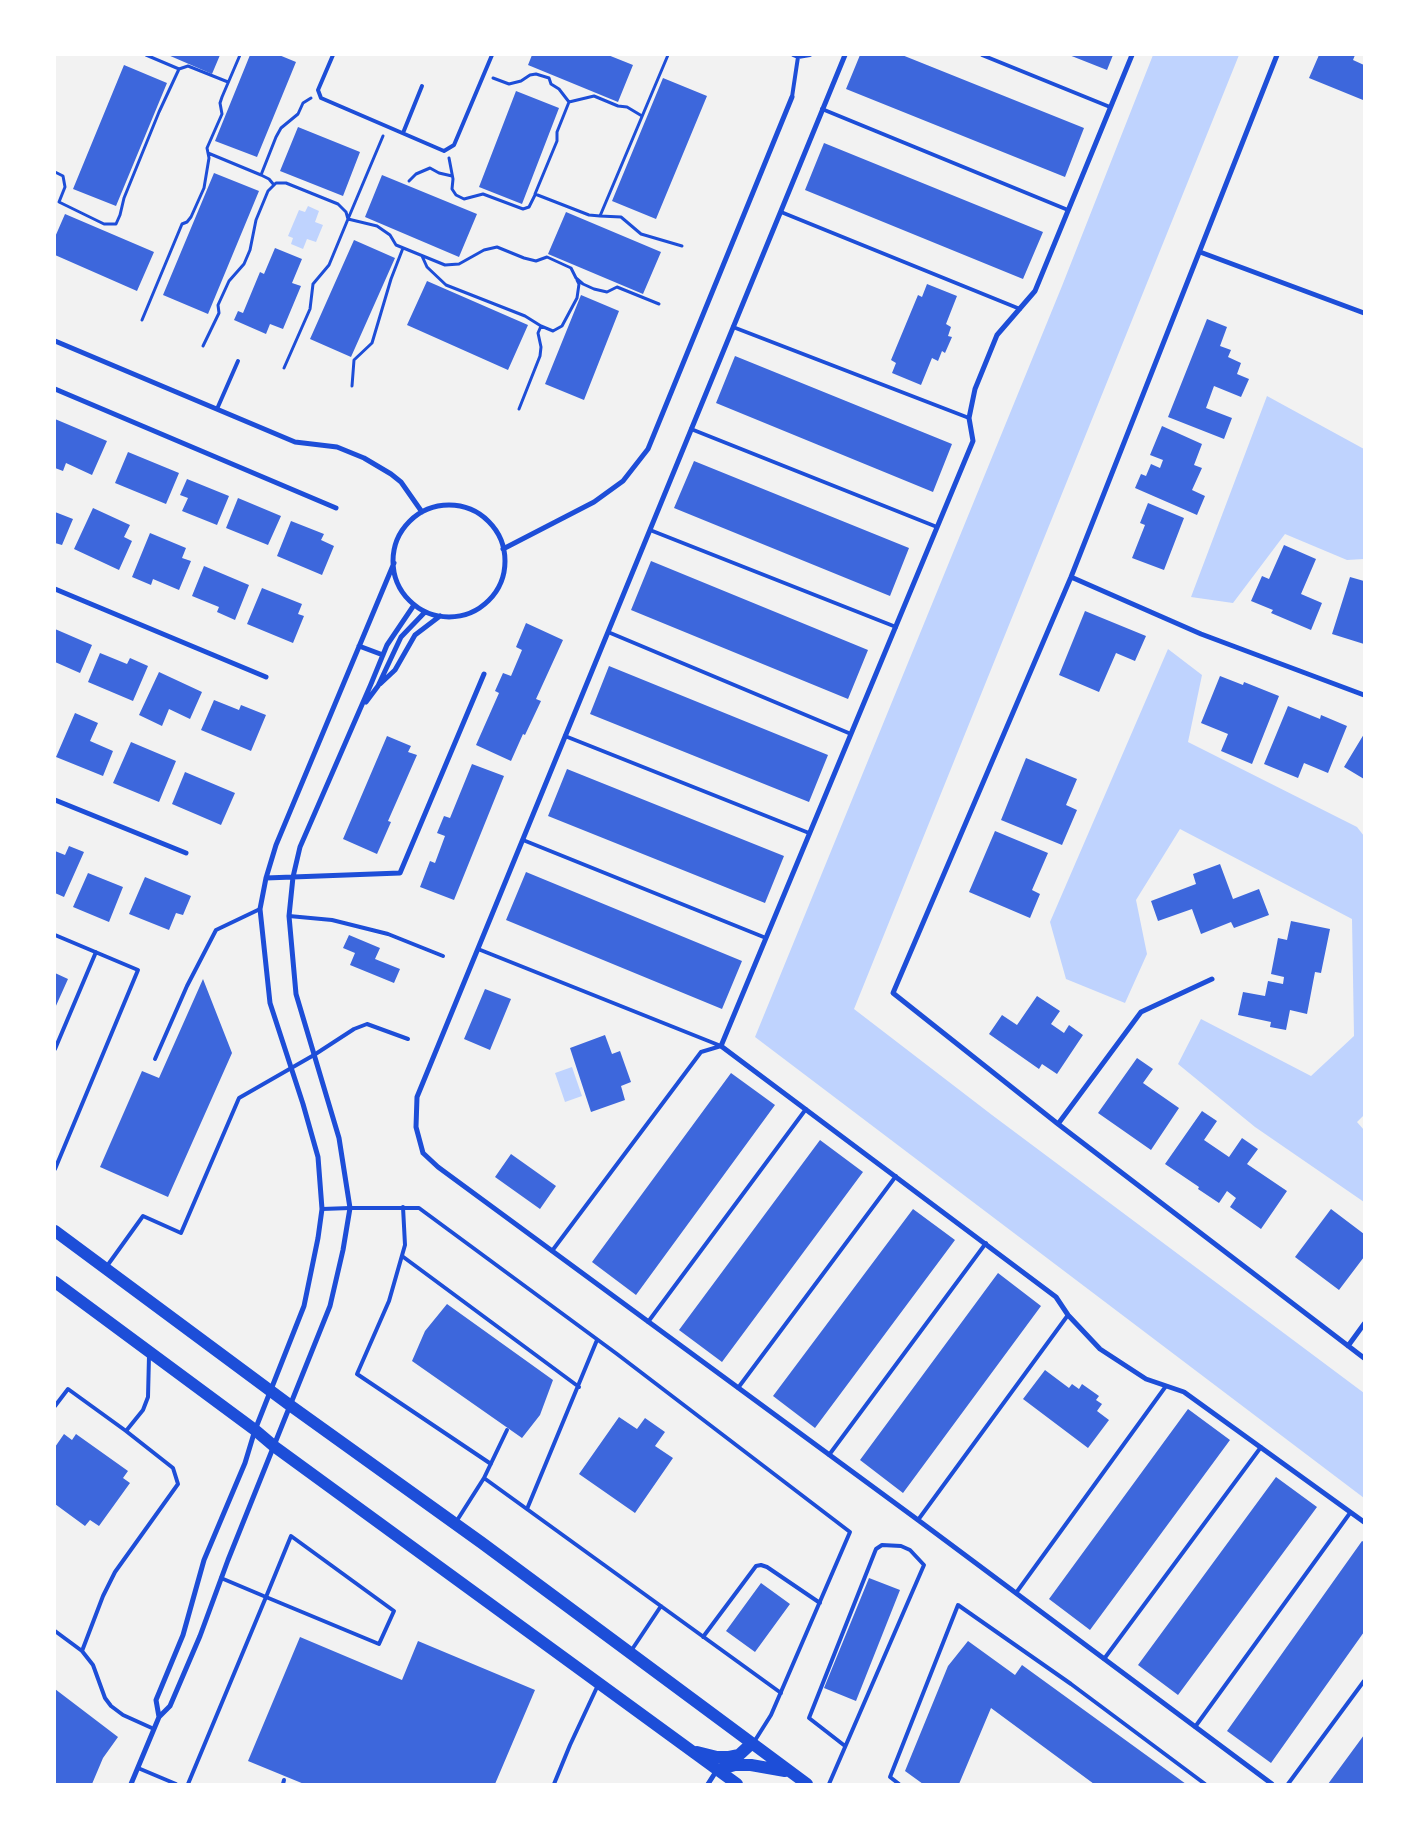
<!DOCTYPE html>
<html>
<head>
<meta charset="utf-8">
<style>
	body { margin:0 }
	#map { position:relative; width:1419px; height:1839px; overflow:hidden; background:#f2f2f2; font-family:"Open Sans",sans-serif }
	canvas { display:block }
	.frame { position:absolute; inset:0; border:56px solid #fff; pointer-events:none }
</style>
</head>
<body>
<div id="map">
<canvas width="1419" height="1839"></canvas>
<div class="frame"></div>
</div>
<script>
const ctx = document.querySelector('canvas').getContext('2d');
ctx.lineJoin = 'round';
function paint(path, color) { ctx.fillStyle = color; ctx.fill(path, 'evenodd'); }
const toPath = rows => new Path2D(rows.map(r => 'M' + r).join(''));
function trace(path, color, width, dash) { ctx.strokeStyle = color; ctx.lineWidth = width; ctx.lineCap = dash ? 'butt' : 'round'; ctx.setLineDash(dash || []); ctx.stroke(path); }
paint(toPath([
	[1153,55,1239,55,854,1009,992,1115,1364,1393,1364,1498,755,1037,1062,286],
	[308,206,319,211,315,222,323,225,316,242,307,239,303,249,291,244,293,238,288,236,299,210,305,212],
	[1267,396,1364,449,1364,559,1347,560,1285,534,1233,603,1191,597],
	[1168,649,1202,675,1188,742,1357,827,1364,836,1364,1115,1357,1122,1364,1130,1364,1202,1255,1127,1178,1064,1201,1019,1311,1076,1354,1036,1352,919,1180,829,1136,900,1147,954,1125,1003,1066,979,1050,922],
	[572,1067,582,1096,565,1102,555,1073]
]), '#bfd3fe');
paint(toPath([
	[168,55,220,55,212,74],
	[250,55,279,55,296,62,257,157,215,141],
	[532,55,608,55,633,65,618,102,528,65],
	[860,55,902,55,1084,128,1065,177,846,89],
	[1069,55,1113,55,1107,70],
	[1319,55,1355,55,1353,60,1364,65,1363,100,1309,78],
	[124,65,167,83,116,206,73,189],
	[663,78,707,96,656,219,612,201],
	[516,91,559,108,522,204,479,187],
	[298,127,360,152,343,196,280,171],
	[824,143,1043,232,1023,279,805,190],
	[214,173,259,191,208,314,163,295],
	[382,175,477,214,459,257,365,217],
	[566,212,661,252,643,294,548,254],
	[65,214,154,252,137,291,55,255,55,237],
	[354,240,395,258,351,357,310,339],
	[275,248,302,259,292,283,301,286,283,329,270,324,266,334,234,320,238,311,243,313,260,272,264,274],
	[427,281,528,325,508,370,407,325],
	[927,284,957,296,946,324,951,327,948,336,952,337,945,353,942,351,938,361,932,358,921,385,892,373,896,363,891,360,918,295,922,297],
	[581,295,619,311,584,400,545,384],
	[1207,319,1227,327,1220,346,1231,350,1228,357,1241,363,1237,374,1249,379,1241,397,1214,386,1206,408,1232,418,1224,439,1168,417],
	[735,356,952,444,933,492,716,403],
	[55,419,107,441,92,475,66,463,63,471,55,468],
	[1162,426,1202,444,1194,465,1202,468,1192,490,1205,496,1197,515,1135,488,1141,474,1146,476,1151,464,1160,468,1163,460,1150,455],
	[128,452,179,473,166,504,115,483],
	[694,461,909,548,890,596,674,508],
	[187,479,229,496,217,525,182,511,188,498,180,495],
	[238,498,281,516,268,545,226,528],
	[1148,503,1184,518,1164,570,1132,558,1145,525,1140,523],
	[93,508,130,525,124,537,132,541,119,570,74,549],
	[55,512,73,519,62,545,55,543],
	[291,521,324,534,321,540,334,546,322,575,277,556],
	[150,533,186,548,182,558,191,561,179,590,153,579,151,585,132,577],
	[1284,545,1316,559,1301,594,1322,603,1311,630,1271,613,1273,610,1251,601,1262,576,1269,579],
	[651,561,868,650,848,699,631,610],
	[204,566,249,585,235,620,217,612,219,607,192,596],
	[1350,577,1364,581,1364,644,1332,634],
	[262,588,302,604,298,614,304,616,293,643,247,624],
	[1085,611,1146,636,1135,661,1116,653,1099,692,1059,675],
	[526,623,563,640,536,699,541,701,525,735,523,734,511,761,476,745,499,693,495,691,503,673,511,676,522,650,516,647],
	[55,629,92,645,80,673,55,662],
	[100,653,127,664,130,658,148,666,133,701,88,682],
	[609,666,828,755,809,802,590,714],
	[159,672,202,692,190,719,169,709,162,726,139,715],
	[1220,676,1243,685,1244,682,1279,696,1252,764,1221,751,1228,734,1201,723],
	[214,700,239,710,241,705,266,715,251,751,201,730],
	[1288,706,1320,719,1321,715,1347,726,1328,773,1304,763,1298,778,1264,764],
	[75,713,98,723,90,741,113,751,103,776,56,757],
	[1364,734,1364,779,1344,767],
	[387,736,411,746,408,752,417,755,388,821,391,822,377,854,343,839],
	[131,742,176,761,159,802,113,783],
	[1026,758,1077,779,1066,805,1077,810,1062,845,1001,820],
	[472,764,504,776,454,900,420,887,430,861,435,863,445,836,437,833,444,816,450,818],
	[567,769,784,856,765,903,548,816],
	[185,772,235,793,221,825,172,804],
	[995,831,1048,853,1032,890,1040,894,1030,918,969,892],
	[69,846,84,852,64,897,55,893,55,851,65,855],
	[1220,864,1233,899,1259,889,1269,915,1234,928,1231,922,1201,934,1192,909,1158,921,1151,901,1196,884,1193,874],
	[526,872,742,961,722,1009,506,920],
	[88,873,123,887,109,922,73,907],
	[145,877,191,896,183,915,176,913,169,930,129,914],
	[1291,921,1330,929,1321,973,1315,972,1307,1014,1290,1010,1286,1030,1270,1027,1271,1022,1238,1015,1243,992,1265,996,1268,981,1283,984,1284,977,1271,974,1278,938,1287,940],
	[349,935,380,948,375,959,400,969,394,983,350,965,355,953,343,948],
	[55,973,68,979,55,1008],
	[203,979,232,1053,168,1197,100,1167,142,1071,159,1078],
	[485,989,511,999,490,1050,464,1039],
	[1037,996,1060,1011,1051,1024,1064,1033,1069,1025,1083,1035,1057,1074,1042,1064,1039,1069,989,1034,1002,1015,1017,1025],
	[605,1035,612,1054,620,1051,631,1082,621,1086,625,1100,591,1112,570,1048],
	[1137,1058,1153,1069,1143,1083,1179,1108,1151,1150,1098,1113],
	[731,1073,775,1105,636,1295,592,1262],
	[1202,1111,1217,1121,1204,1140,1229,1157,1242,1138,1258,1149,1247,1164,1287,1191,1261,1229,1230,1207,1236,1198,1227,1191,1219,1203,1198,1189,1199,1187,1165,1164],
	[820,1140,863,1172,722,1362,679,1330],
	[511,1154,556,1186,540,1209,495,1177],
	[913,1209,955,1240,815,1428,773,1396],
	[1331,1209,1364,1234,1364,1257,1339,1290,1295,1257],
	[998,1273,1041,1306,903,1493,860,1460],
	[447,1304,553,1380,540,1415,522,1438,412,1361,425,1331],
	[1045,1370,1069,1388,1072,1384,1079,1389,1082,1384,1099,1396,1096,1400,1102,1404,1097,1411,1109,1420,1088,1448,1023,1399],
	[1188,1409,1230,1440,1090,1630,1049,1599],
	[619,1417,637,1429,645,1418,665,1432,655,1446,673,1458,635,1513,579,1474],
	[64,1434,72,1440,76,1434,128,1471,123,1478,130,1483,99,1526,90,1520,85,1526,55,1504,55,1447],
	[1276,1477,1317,1507,1178,1695,1138,1665],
	[1362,1541,1364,1542,1364,1632,1271,1763,1227,1731],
	[869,1578,900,1590,856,1701,824,1688],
	[761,1583,790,1604,755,1652,726,1631],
	[300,1637,402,1680,418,1641,535,1690,495,1784,304,1784,248,1761],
	[968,1641,1015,1675,1022,1665,1186,1784,1094,1784,991,1708,959,1784,923,1784,905,1771,948,1666],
	[55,1689,118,1737,103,1758,92,1784,55,1784],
	[1364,1735,1364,1784,1328,1784]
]), '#3d67dc');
trace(toPath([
	[146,55,179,69],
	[668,55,600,216,621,217,641,234,682,246],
	[493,78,509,84,521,81,530,75,536,74,549,78,551,84,559,89,569,102],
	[383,136,348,219,377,226,390,235,396,245,445,265,459,264,484,250,497,247,524,258,536,261,547,257,571,268,576,278,583,284,594,289,607,292,617,287,659,304],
	[208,153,261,175],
	[449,158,453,179,452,189,456,195,464,199,483,194,523,209,529,207,535,195],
	[55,172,63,176,65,187,59,202,104,224,116,224,120,215,124,198,159,112,179,69,188,66,228,82],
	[409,181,416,174,430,168,439,173,452,176],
	[274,185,269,179,261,175,276,137,281,128,298,114,303,103,311,98],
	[600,216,589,215,535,194,557,141,557,132,569,102,594,96,618,106,627,107,642,116],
	[422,256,427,267,446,285,525,316,541,326],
	[142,320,182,224,187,222,191,217,204,188,209,158,207,148,222,114,220,103,222,97,240,55],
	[203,346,219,313,218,305,229,281,244,264,250,250,256,220,268,191,276,183,286,183,338,204,346,212,348,219,329,265,313,284,310,309,284,368],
	[352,386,354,360,372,343,391,279,403,248],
	[519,409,540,356,541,347,538,333,541,326,553,331,562,326,577,298,579,284,577,280]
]), '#1d4ed8', 3);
trace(toPath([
	[333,55,318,90,321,98,444,151,454,145,492,55],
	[793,55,798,57,810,55],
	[982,55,1110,107],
	[792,97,798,57],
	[822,109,1068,210],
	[403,133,422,86],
	[781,212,1020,309],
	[733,327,969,418],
	[217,409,238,361],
	[691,429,937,527],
	[650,530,896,627],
	[608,632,851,734],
	[565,736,809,833],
	[523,840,766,938],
	[289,916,332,920,388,934,443,956],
	[55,935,138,970,55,1169],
	[478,949,721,1046],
	[55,1049,96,952],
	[155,1059,187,986,216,930,260,909],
	[403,1207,405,1245,389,1301,357,1374,491,1464],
	[322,1209,350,1208,419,1208,617,1354,850,1532,771,1715,754,1742],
	[552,1251,701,1052,721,1046],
	[402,1256,579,1387],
	[107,1266,143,1216,181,1233,239,1098,314,1055,354,1029,367,1024,408,1039],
	[648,1322,806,1109],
	[738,1388,896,1176],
	[55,1406,68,1389,126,1431,143,1410,148,1397,149,1356],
	[829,1455,986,1243],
	[484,1478,781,1693],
	[527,1509,597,1340],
	[918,1520,1068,1315],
	[456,1522,484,1478,507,1430],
	[1016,1593,1166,1386],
	[55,1631,82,1651,93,1665,105,1698,111,1706,123,1715,154,1729],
	[703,1637,756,1566,761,1565,767,1567,820,1603],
	[82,1651,103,1596,115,1572,178,1484,173,1468,126,1431],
	[631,1651,661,1606],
	[1104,1659,1261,1447],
	[1195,1727,1350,1513],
	[138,1768,176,1784],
	[188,1784,266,1597,291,1536,394,1611,379,1644,266,1597,221,1578],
	[283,1784,284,1780],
	[554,1784,570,1745,598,1685],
	[829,1784,924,1565,910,1550,901,1546,882,1545,876,1549,809,1718,845,1746],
	[899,1784,890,1777,958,1605,1071,1684,1205,1784],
	[1288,1784,1364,1681]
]), '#1d4ed8', 4);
trace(toPath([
	[845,55,417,1097,416,1127,423,1153,438,1167,918,1520,1272,1784],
	[1132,55,1035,291,997,335,975,389,969,418,973,441,721,1046,1056,1297,1068,1315,1100,1349,1146,1379,1184,1392,1364,1522],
	[1277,55,1071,577,893,993,1058,1124,1364,1358],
	[1200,252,1364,313],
	[55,341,295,442,337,447,364,458,391,474,401,482,422,512],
	[55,389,336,508],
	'393 561a56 56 0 1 1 112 0a56 56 0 1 1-112 0Z',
	[503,549,594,502,623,481,648,449,792,97],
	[1071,577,1201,634,1364,695],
	[55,589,266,677],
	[359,646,383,655],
	[380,684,395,670,415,635,440,616],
	[366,702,378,686,401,637,425,612],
	[55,800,186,853],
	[266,878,400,873,484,674],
	[1058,1124,1141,1012,1212,979],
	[1348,1346,1364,1324],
	[159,1717,156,1700,183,1635,204,1560,245,1463,255,1430,304,1306,318,1238,322,1209,318,1157,303,1104,270,1003,260,909,266,878,276,845,394,563],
	[131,1784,159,1717,170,1706,200,1636,228,1560,330,1306,343,1250,350,1208,339,1138,296,994,289,916,293,877,300,847,371,684,387,645,414,605],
	[708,1784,717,1770]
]), '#1d4ed8', 5);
trace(toPath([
	[55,1231,291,1406,482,1543,807,1784],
	[55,1282,255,1430,275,1447,737,1784],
	[697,1752,717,1757,729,1757,739,1755,752,1743],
	[717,1770,735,1765,751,1765,785,1771]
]), '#1d4ed8', 12);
</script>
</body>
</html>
